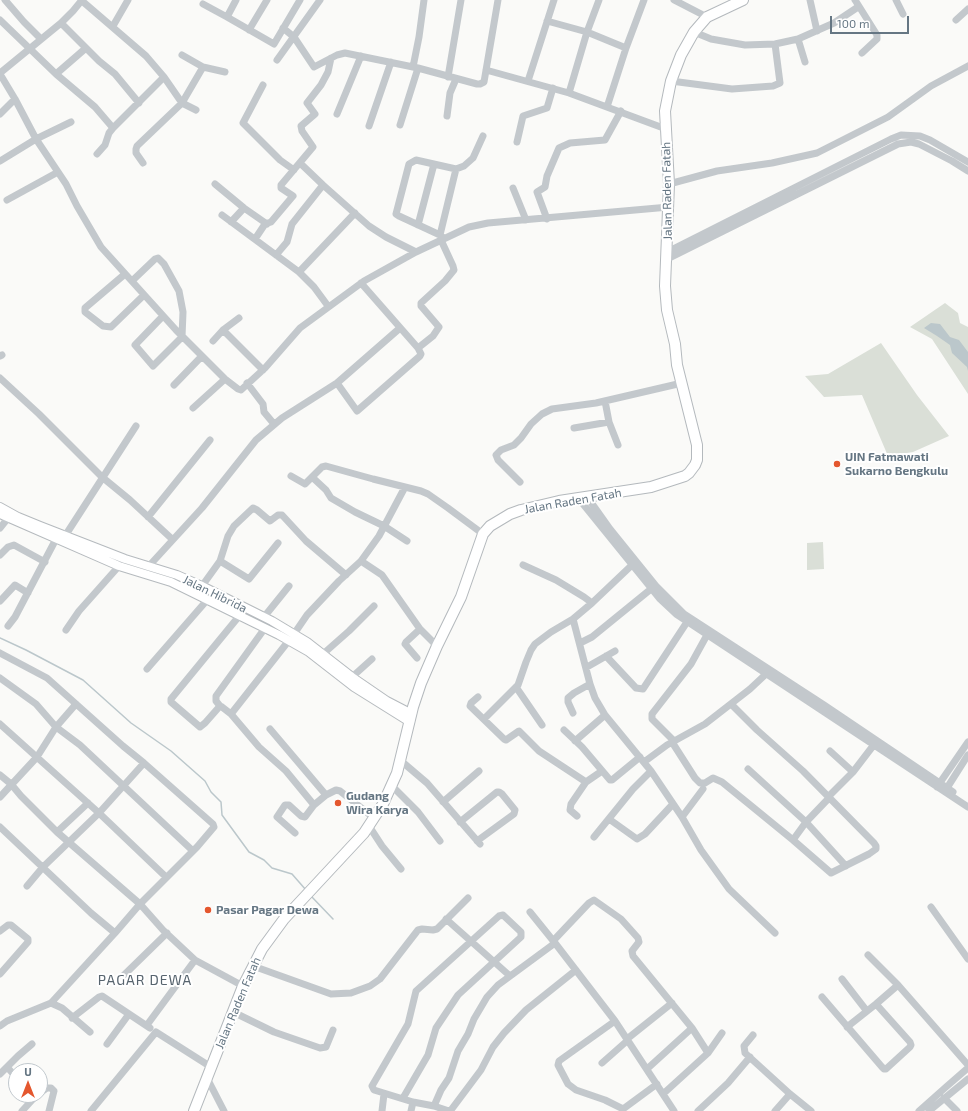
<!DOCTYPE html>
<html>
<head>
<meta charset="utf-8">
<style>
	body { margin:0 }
	#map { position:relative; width:968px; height:1111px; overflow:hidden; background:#fafaf8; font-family:"Exo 2",sans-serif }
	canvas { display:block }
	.north { position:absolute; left:8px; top:1063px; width:40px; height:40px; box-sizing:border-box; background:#fff; border:1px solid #c1c8cd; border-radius:50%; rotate:0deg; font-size:11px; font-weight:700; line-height:16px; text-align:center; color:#657683 }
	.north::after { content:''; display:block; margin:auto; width:14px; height:18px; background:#e4572e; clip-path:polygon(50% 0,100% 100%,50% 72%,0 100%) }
	.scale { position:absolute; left:830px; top:16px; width:79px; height:18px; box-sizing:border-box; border:2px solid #657683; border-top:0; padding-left:5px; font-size:12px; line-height:14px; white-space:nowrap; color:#657683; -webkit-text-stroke:3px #fff; paint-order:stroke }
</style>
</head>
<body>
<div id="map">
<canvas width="968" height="1111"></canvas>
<div class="north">U</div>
<div class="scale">100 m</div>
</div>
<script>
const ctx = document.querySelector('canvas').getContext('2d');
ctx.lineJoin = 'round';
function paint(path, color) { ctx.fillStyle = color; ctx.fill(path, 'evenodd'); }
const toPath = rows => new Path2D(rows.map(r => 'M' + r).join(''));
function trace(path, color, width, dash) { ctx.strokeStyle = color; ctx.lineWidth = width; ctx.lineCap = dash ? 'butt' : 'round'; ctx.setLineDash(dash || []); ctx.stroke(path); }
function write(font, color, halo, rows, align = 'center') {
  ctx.font = font + ' "Exo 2",sans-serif'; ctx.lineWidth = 4; ctx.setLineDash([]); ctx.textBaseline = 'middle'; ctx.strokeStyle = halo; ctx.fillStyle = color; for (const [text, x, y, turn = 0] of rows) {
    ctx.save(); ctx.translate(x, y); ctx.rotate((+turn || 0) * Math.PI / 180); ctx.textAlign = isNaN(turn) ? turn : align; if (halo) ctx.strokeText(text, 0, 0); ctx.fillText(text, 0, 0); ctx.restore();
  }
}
paint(toPath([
	[945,303,958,313,960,323,968,327,968,394,932,339,910,327],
	[881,343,917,395,949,436,913,452,888,456,862,395,824,397,805,376,828,374],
	[823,542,824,569,807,570,807,543]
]), '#dadfd7');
paint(toPath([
	[931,323,940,324,950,337,959,340,968,352,968,371,967,367,952,353,950,345,937,336,924,328]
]), '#bbc7cb');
trace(toPath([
	[0,638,26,650,83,680,131,723,171,751,205,781,211,792,221,802,222,815,249,852,264,860,272,868,292,874,306,890],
	[311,896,333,919]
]), '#bbc7cb', 1.5);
const major = toPath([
	[0,507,18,517,40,526,125,559,177,575,202,586,272,621,307,642,352,677,387,701,412,714],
	[0,514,119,566,171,582,279,635,309,652,354,687,410,722]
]);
const highway = toPath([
	[194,1111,243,986,262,949,284,919,364,833,383,804,397,773,413,707,421,683,437,646,461,597,483,534,490,526,510,514,521,510,559,501,651,487,685,476,689,473,695,465,697,460,697,445,677,365,675,344,667,310,665,286,669,184,665,111,671,81,681,55,694,32,707,17,743,0]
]);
trace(major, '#b5babe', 10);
trace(highway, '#b4b9bd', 12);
trace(toPath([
	[5,0,24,22,40,38],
	[81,0,146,56,164,77,182,103,196,110],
	[599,0,587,32,626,48],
	[674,0,707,17],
	[810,0,817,31],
	[855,0,877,35,877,39,862,53],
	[896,0,903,14],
	[203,4,227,17,236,0],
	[227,17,274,44,300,0],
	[0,20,56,74,95,107,113,128],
	[956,20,968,9],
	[547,21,587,32,569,93],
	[61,23,99,61,115,74,139,103],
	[113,26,128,0],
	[283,28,294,37,314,67,337,55,345,53,418,68,400,125],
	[249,30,267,0],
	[694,32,711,39,745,45,775,44,798,39],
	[182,55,203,67,225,72],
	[277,60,320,0],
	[805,62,798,39,834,23,858,7],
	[413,67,419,37,424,0],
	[418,68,477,84,480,84,484,82,498,0],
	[486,70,569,93,666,129],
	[0,73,61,23,73,11,82,0],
	[0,74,15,99,36,139,66,184,77,206,101,247,176,330,225,379,238,389,241,390,265,368,300,328,364,281,416,252,469,227,488,223,669,207],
	[56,74,86,48],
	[448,77,461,0],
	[528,81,554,0],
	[671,81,732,89,773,86,780,83,775,44],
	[263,85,243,123,280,160,294,170],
	[607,107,626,48,644,0],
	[0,114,15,99],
	[337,114,361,56],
	[447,116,450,93,456,79],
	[369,126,391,62],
	[517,142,523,116,547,108,553,88],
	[97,154,105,145,109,133,113,128,164,77],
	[0,161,36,139,71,122],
	[143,163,136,153,136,149,137,146,182,103,203,67],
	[300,163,323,185,369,226,386,237,416,252],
	[215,184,244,208,267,224],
	[669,184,717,171,772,163,817,153,888,117,931,86,968,66],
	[513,188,526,220],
	[7,200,58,172],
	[222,215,299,272,314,287,328,306],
	[547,219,537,192,545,187,547,176,559,148,570,143,605,140,621,111],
	[231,222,244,208],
	[418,225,434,164],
	[440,235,456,169],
	[443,238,440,235,399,216,396,214,409,164,416,160,456,169,464,166,473,158,483,136],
	[255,239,265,224,271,222,293,196,281,188,281,185,313,147,302,131,301,126,315,114,307,103,321,85,328,72,331,58],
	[667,252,891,139,901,135,920,136,930,140,968,162],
	[276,255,287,242,292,224,323,185],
	[667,259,898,144,911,142,919,144,952,161,968,171],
	[299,272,355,213],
	[125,274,85,308,85,312,103,326,111,327,144,295],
	[132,281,155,259,158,258,164,264,179,291,183,312,182,337,153,366,135,345,163,316],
	[223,330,263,370],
	[213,341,223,330,239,318],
	[418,348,433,336,439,327,421,306,421,303,445,281,454,270,453,266,441,240],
	[0,356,2,355],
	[0,378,39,414,102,477,130,500,172,539],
	[247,383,263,404,264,412,274,424],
	[337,383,357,411,420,356,421,354,418,348,361,283],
	[174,385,202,356],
	[193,408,225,379],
	[609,422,618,445],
	[574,428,609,422,605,401],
	[291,476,305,484,322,467,326,466,373,479,421,491,428,494,448,508,483,534],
	[312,477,326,490,331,498,355,512,384,526,407,541],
	[520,482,498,460,496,455,501,450,514,445,521,438,531,424,542,414,552,409,596,403,682,383],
	[588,498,610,529,656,586,684,614,824,705,953,792],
	[579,499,660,599,676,614,968,807],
	[148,517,210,440],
	[0,528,8,518],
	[65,536,136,426],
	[0,555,8,547,14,545,45,562],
	[220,561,249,579,278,543],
	[361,561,382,575,420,629,437,646],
	[523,565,556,580,584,597,592,603,632,565],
	[148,567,202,508,256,440,282,418,337,383,400,328],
	[202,586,220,561,228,536,234,526,253,508,257,510,270,521,278,515,282,515,306,541,346,575],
	[0,601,15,585,28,593],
	[592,603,573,619,590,684,595,698,605,715,651,771,682,817,701,850,729,889,775,933],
	[240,615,171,699,171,702,200,727,205,723,220,706,222,707,231,714,259,747,286,771,314,805],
	[264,617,289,586],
	[8,626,15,617,56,539],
	[66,630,79,611,119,566],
	[580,643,592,637,651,589],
	[0,653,47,678,123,746,144,763,213,824,214,827,197,847,140,904,115,933,51,1003,7,1021,0,1026],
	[323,654,349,631,374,606],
	[606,656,636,688,643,689,687,622],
	[417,658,405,644,406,642,420,629],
	[587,667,615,651],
	[147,669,208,599],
	[352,677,372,659],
	[0,678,36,704,56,727,80,745,193,851],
	[516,687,542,725],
	[478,697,471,703,470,706,504,739,506,740,519,731,539,751,586,782],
	[220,706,216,701,216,696,265,628],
	[573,713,568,702,568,698,574,693,590,684],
	[231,714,294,634,307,615,339,581,361,561,379,536,405,487],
	[484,719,518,685,526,662,531,650,535,644,551,632,573,619],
	[0,724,99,813,166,877],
	[270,729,326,795],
	[564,730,582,747,610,780,612,780,640,757],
	[575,741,605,715],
	[674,741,652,719,652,714,691,664,707,635],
	[672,742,695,778,700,783,705,783,713,778,722,782,793,840,831,873,869,854,876,849,876,846,874,843,803,771,757,730,731,704],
	[830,751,853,772],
	[400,760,427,783,480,844],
	[644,762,667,745,705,724,750,689,766,674],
	[748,769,806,822,846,866],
	[0,775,11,784,21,796,57,832,140,904,163,930,195,960],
	[392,786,418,812,440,841],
	[937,787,968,742],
	[947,788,968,755],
	[0,797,37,757,56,727,76,704],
	[828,797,853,772,876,742],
	[443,802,479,771],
	[577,816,570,810,571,804,586,782,602,771],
	[682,817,703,789],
	[609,819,637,839,645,834,673,804],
	[460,822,497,792,499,792,502,794,515,810,514,814,477,841],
	[369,826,382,846,401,869],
	[0,827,91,913,115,933],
	[57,832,88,803],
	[295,833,277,817,285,805,289,805,301,816,305,817,314,805,326,795,336,790,340,791,374,818],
	[594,837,633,789,651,771],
	[793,840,806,822,829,798],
	[27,886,43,867,99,813,144,763],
	[931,907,968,959],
	[530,912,555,943],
	[446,919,510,976],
	[0,931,8,925,11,925,28,939,28,942,0,974],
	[553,941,589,903,594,900,621,919,638,938,639,942,632,951,633,956,692,1028,647,1069],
	[868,955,898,985,968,1065],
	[253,966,331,994,351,993,370,986,380,979,418,930,422,929,433,930,437,929,468,898],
	[123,976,167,933],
	[842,979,866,1010],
	[822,997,882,1067,884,1069,886,1069,910,1047,911,1045,910,1042,876,1004],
	[51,1003,62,1008,90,1032],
	[233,1012,274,1032,320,1048,326,1047,333,1030],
	[72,1018,99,997,102,996,150,1028],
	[615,1021,559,1061,558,1065,568,1084,576,1090,605,1100,623,1109,657,1084],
	[147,1025,195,960,243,986],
	[847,1027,876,1004,898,985],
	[692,1028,708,1053],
	[753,1035,744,1046,745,1053,790,1094,811,1111],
	[627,1039,672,1003],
	[107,1044,129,1014],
	[602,1063,628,1040],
	[7,1067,16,1077],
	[0,1074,18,1056,32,1044],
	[207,1078,224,1111],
	[40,1093,47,1088,51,1088,54,1091,49,1111],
	[663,1094,708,1053,722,1033],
	[403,1098,428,1055,436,1028,458,995,521,937,521,932,503,915,499,916,416,991,408,1024,372,1086,374,1090,413,1102,434,1106,449,1111,451,1110,481,1070,493,1047,504,1033,526,1010,576,970],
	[944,1098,957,1111],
	[434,1106,441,1090,449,1078,458,1051,468,1034,474,1019,487,997,498,985,555,943,615,1021,674,1111],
	[22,1111,34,1098],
	[91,1111,156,1032,211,1067],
	[382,1111,384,1094],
	[411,1111,413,1102],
	[698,1111,728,1083,750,1057],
	[775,1111,790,1094],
	[919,1111,946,1087,968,1068],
	[929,1111,968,1079]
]), '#c3c8cc', 7);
trace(major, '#fff', 8);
trace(highway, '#fff', 10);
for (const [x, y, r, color] of [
	[837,464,4,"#e4572e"],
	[338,803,4,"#e4572e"],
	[208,910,4,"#e4572e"]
]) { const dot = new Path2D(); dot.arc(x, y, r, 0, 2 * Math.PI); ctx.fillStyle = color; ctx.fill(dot); trace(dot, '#fff', 1.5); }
write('12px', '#657683', '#fff', [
	["Jalan Raden Fatah",667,191,-91],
	["Jalan Raden Fatah",573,501,-10],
	["Jalan Hibrida",215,594,26],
	["Jalan Raden Fatah",238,1003,-67]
]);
write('bold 12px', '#657683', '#fff', [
	["UIN Fatmawati",845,457],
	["Sukarno Bengkulu",845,471],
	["Gudang",346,796],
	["Wira Karya",346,810],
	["Pasar Pagar Dewa",216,910]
], 'left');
ctx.letterSpacing = '1px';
write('14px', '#57646e', '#fff', [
	["PAGAR DEWA",145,980]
]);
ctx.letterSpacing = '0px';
</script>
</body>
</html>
